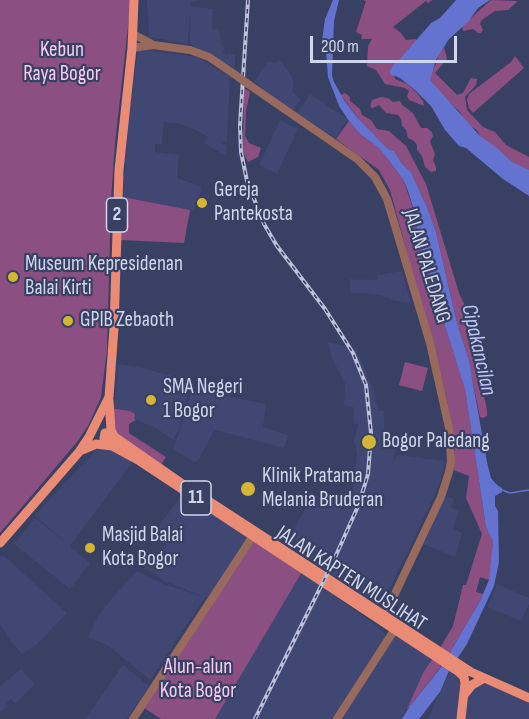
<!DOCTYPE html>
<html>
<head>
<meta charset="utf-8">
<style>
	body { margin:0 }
	#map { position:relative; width:529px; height:719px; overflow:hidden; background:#384063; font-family:"Sofia Sans Condensed",sans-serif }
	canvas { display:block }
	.scale { position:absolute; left:310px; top:36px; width:147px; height:27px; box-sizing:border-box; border:3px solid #d0d6ec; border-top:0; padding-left:8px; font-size:18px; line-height:21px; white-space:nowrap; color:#d0d6ec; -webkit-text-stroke:4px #384063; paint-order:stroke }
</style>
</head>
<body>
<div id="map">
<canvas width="529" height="719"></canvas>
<div class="scale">200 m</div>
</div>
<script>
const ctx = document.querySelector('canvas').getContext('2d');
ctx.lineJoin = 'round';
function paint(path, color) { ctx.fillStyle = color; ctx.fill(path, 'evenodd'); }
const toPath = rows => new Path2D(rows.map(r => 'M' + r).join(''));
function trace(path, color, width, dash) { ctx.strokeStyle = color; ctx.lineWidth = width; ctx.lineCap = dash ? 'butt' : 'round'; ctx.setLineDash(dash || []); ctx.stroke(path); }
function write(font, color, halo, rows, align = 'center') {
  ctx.font = font + ' "Sofia Sans Condensed",sans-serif'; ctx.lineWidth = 4.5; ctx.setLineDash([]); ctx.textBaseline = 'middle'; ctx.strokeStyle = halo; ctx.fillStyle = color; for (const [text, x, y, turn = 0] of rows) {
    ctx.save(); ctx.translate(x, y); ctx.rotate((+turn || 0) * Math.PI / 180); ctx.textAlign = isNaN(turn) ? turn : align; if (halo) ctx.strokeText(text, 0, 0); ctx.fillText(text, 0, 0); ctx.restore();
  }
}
paint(toPath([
	[147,0,201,0,190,3,190,6,213,9,212,29,218,28,220,32,222,47,225,47,223,53,228,55,229,53,235,55,235,69,190,44,190,10,188,44,149,37],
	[138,49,197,57,230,77,227,141,222,141,222,144,227,145,226,156,204,143,208,137,198,131,178,123,164,122,162,144,155,144,155,152,179,155,177,178,200,186,201,190,194,211,123,197,128,127],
	[280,60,292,76,294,85,292,91,301,99,292,112,254,82,268,61,275,63],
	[310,94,348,119,335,138,297,113],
	[280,120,298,129,277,174,259,165],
	[402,271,411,303,391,300,390,298,383,297,382,295,350,292,350,279,377,280,378,275],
	[328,342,356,349,374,391,378,411,385,410,384,431,392,434,390,449,396,449,392,465,397,455,445,461,440,483,430,505,382,605,375,604,286,544,313,494,348,510,353,490,357,454,354,440,358,425,354,423,353,407,344,405,345,383,332,358],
	[118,364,138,367,181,378,182,375,192,378,179,429,173,440,156,428,134,419,130,411,114,408],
	[191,389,266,404,263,427,288,435,284,448,215,430,198,460,194,462,173,449,186,413],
	[99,447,115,451,133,461,70,546,90,563,70,589,14,544,35,518,66,543,35,515],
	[183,493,250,539,211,599,205,597,150,680,109,646,88,637,98,616,112,598,137,571,161,583,204,597,164,581,153,572,143,569,166,544,154,533],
	[446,496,454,499,451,507,459,511,453,528,462,533,455,557,423,544],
	[3,555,67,613,36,645,22,654,11,642,0,624,0,557],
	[302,572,381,629,384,633,386,641,392,633,433,658,423,673,402,719,215,719],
	[497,584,529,598,529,604,521,621,487,607],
	[123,665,149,686,127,719,85,719],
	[452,667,465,685,484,678,529,698,529,719,428,719],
	[21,669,35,684,16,704,11,699,6,704,8,706,0,711,0,686]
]), '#3f4772');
paint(toPath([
	[0,0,131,0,115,143,111,200,107,350,101,397,88,426,77,442,0,533],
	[363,0,433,0,428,3,426,1,393,27,401,33,406,40,416,39,416,44,394,75,395,79,407,84,417,93,423,101,424,106,409,100,407,96,409,91,405,88,385,84,376,70,367,66,368,46,372,39,361,39,362,35,356,32,366,1],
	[491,0,518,1,508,10,495,11,482,20,480,23,483,30,481,33,478,33,473,29,464,31,462,29,463,25],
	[444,47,447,59,435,73,457,95,463,93,471,78,477,79,476,85,465,97,467,110,483,127,495,132,506,145,529,157,529,172,509,161,482,140,477,130,467,124,459,111,449,102,443,99,428,79,436,64,438,56],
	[515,56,524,68,473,113,469,108,467,100,469,94,511,62],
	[244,88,250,92,246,111,245,136,249,143,261,148,258,157,248,162,243,152],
	[345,93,350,97,350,101,360,109,362,115,371,120,377,129,389,131,406,146,426,184,459,293,473,323,469,324,487,410,487,416,483,418,480,417,468,358,457,323,436,232,427,207,411,172,402,164,394,151,388,149,358,118,341,95],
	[381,97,388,98,393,102,400,101,402,105,413,113,421,128,427,128,432,132,433,136,430,141,435,154,433,160,436,167,436,171,431,172,425,167,422,156,417,150,417,145,414,141,408,138,406,130,402,126,401,119,398,115,386,113,379,105,373,108,370,107,372,100],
	[349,121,360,134,379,148,403,179,416,217,417,231,445,326,465,388,486,527,493,542,492,562,489,580,480,577,476,592,483,594,480,601,449,654,440,648,453,626,463,585,466,585,482,534,466,498,469,476,451,469,455,450,452,426,446,396,390,190,379,170,336,139],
	[123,197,190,210,184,243,121,240],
	[405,362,428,368,422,391,399,385],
	[110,408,130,411,135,414,134,419,136,420,129,424,129,433,166,457,159,468,118,440],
	[250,539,302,572,215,719,161,719,141,706],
	[433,658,443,664,406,711,423,673]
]), '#8c4f81');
paint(toPath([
	[333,0,339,0,334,21,332,76,334,82,344,100,357,117,388,149,394,151,402,164,411,172,427,207,436,232,457,323,469,361,487,462,491,478,497,485,502,488,502,492,495,496,495,506,498,511,499,562,494,586,467,644,449,671,440,692,419,719,402,719,410,706,442,666,480,601,489,580,493,542,486,527,465,389,445,326,417,231,416,217,408,191,403,179,379,148,360,134,349,121,339,106,328,77,326,51,322,41,325,19],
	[456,0,490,0,478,8,468,22,449,39,436,60,430,80,480,136,497,148,512,162,529,170,529,196,503,179,466,148,459,146,445,130,431,106,416,91,400,78,390,74,390,70,397,60,400,59,431,23,440,18]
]), '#6373cf');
trace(toPath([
	[502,490,510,493,529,490]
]), '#6373cf', 1.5);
trace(toPath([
	[133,34,152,44],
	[132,48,153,45,190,50,209,57,234,74],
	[248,84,357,159,375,177,387,199,430,343,449,428,451,461,449,472,441,497,382,621],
	[133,719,253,536],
	[337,719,395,629]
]), '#98695d', 8);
trace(toPath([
	[109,400,111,430,114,436],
	[82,450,96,444,112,446],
	[0,543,79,452,89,437,109,397,114,328,119,170,132,48,134,0],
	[464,695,472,685,484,678],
	[461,719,465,683,464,677,459,672,138,460,114,447,104,438,105,433,109,433,181,483,471,672,529,698]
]), '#ea8b75', 9);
const rail = toPath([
	[248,0,240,125,241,152,247,181,264,224,277,246,325,309,353,353,366,385,371,433],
	[255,719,333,562,359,504,368,474,370,448]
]);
trace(rail, '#bbc1d9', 4);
trace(rail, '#384063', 1.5, [4.5]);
trace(toPath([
	[234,74,248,84]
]), '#98695d', 8);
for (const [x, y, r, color] of [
	[202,203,6,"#d5b534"],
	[13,277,6,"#d5b534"],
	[68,321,6,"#d5b534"],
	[151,400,6,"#d5b534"],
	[369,442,8,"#d5b534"],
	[248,489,8,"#d5b534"],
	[90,548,6,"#d5b534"]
]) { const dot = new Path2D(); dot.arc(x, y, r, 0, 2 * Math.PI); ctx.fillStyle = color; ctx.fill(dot); trace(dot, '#384063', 2); }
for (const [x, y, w] of [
	[117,215,21],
	[196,498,30]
]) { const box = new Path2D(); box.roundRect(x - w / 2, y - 17, w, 34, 4.5); ctx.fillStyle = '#384063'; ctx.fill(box); trace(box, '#d0d6ec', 1.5); }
write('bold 20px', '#d0d6ec', null, [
	["2",117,215],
	["11",196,498]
]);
write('21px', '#f9ccef', '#384063', [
	["Kebun",62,51],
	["Raya Bogor",62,75],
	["Alun-alun",198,668],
	["Kota Bogor",198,692]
]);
write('21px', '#d0d6ec', '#384063', [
	["Gereja",214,191],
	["Pantekosta",214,215],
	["Museum Kepresidenan",25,265],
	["Balai Kirti",25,289],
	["GPIB Zebaoth",80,321],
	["SMA Negeri",163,388],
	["1 Bogor",163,412],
	["Bogor Paledang",382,442],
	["Klinik Pratama",262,477],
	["Melania Bruderan",262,501],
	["Masjid Balai",102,536],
	["Kota Bogor",102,560]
], 'left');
write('21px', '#d0d6ec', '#384063', [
	["JALAN PALEDANG",426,266,73],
	["JALAN KAPTEN MUSLIHAT",351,579,33]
]);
write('italic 22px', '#bdc8f9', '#384063', [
	["Cipakancilan",478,350,77]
]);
</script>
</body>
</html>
